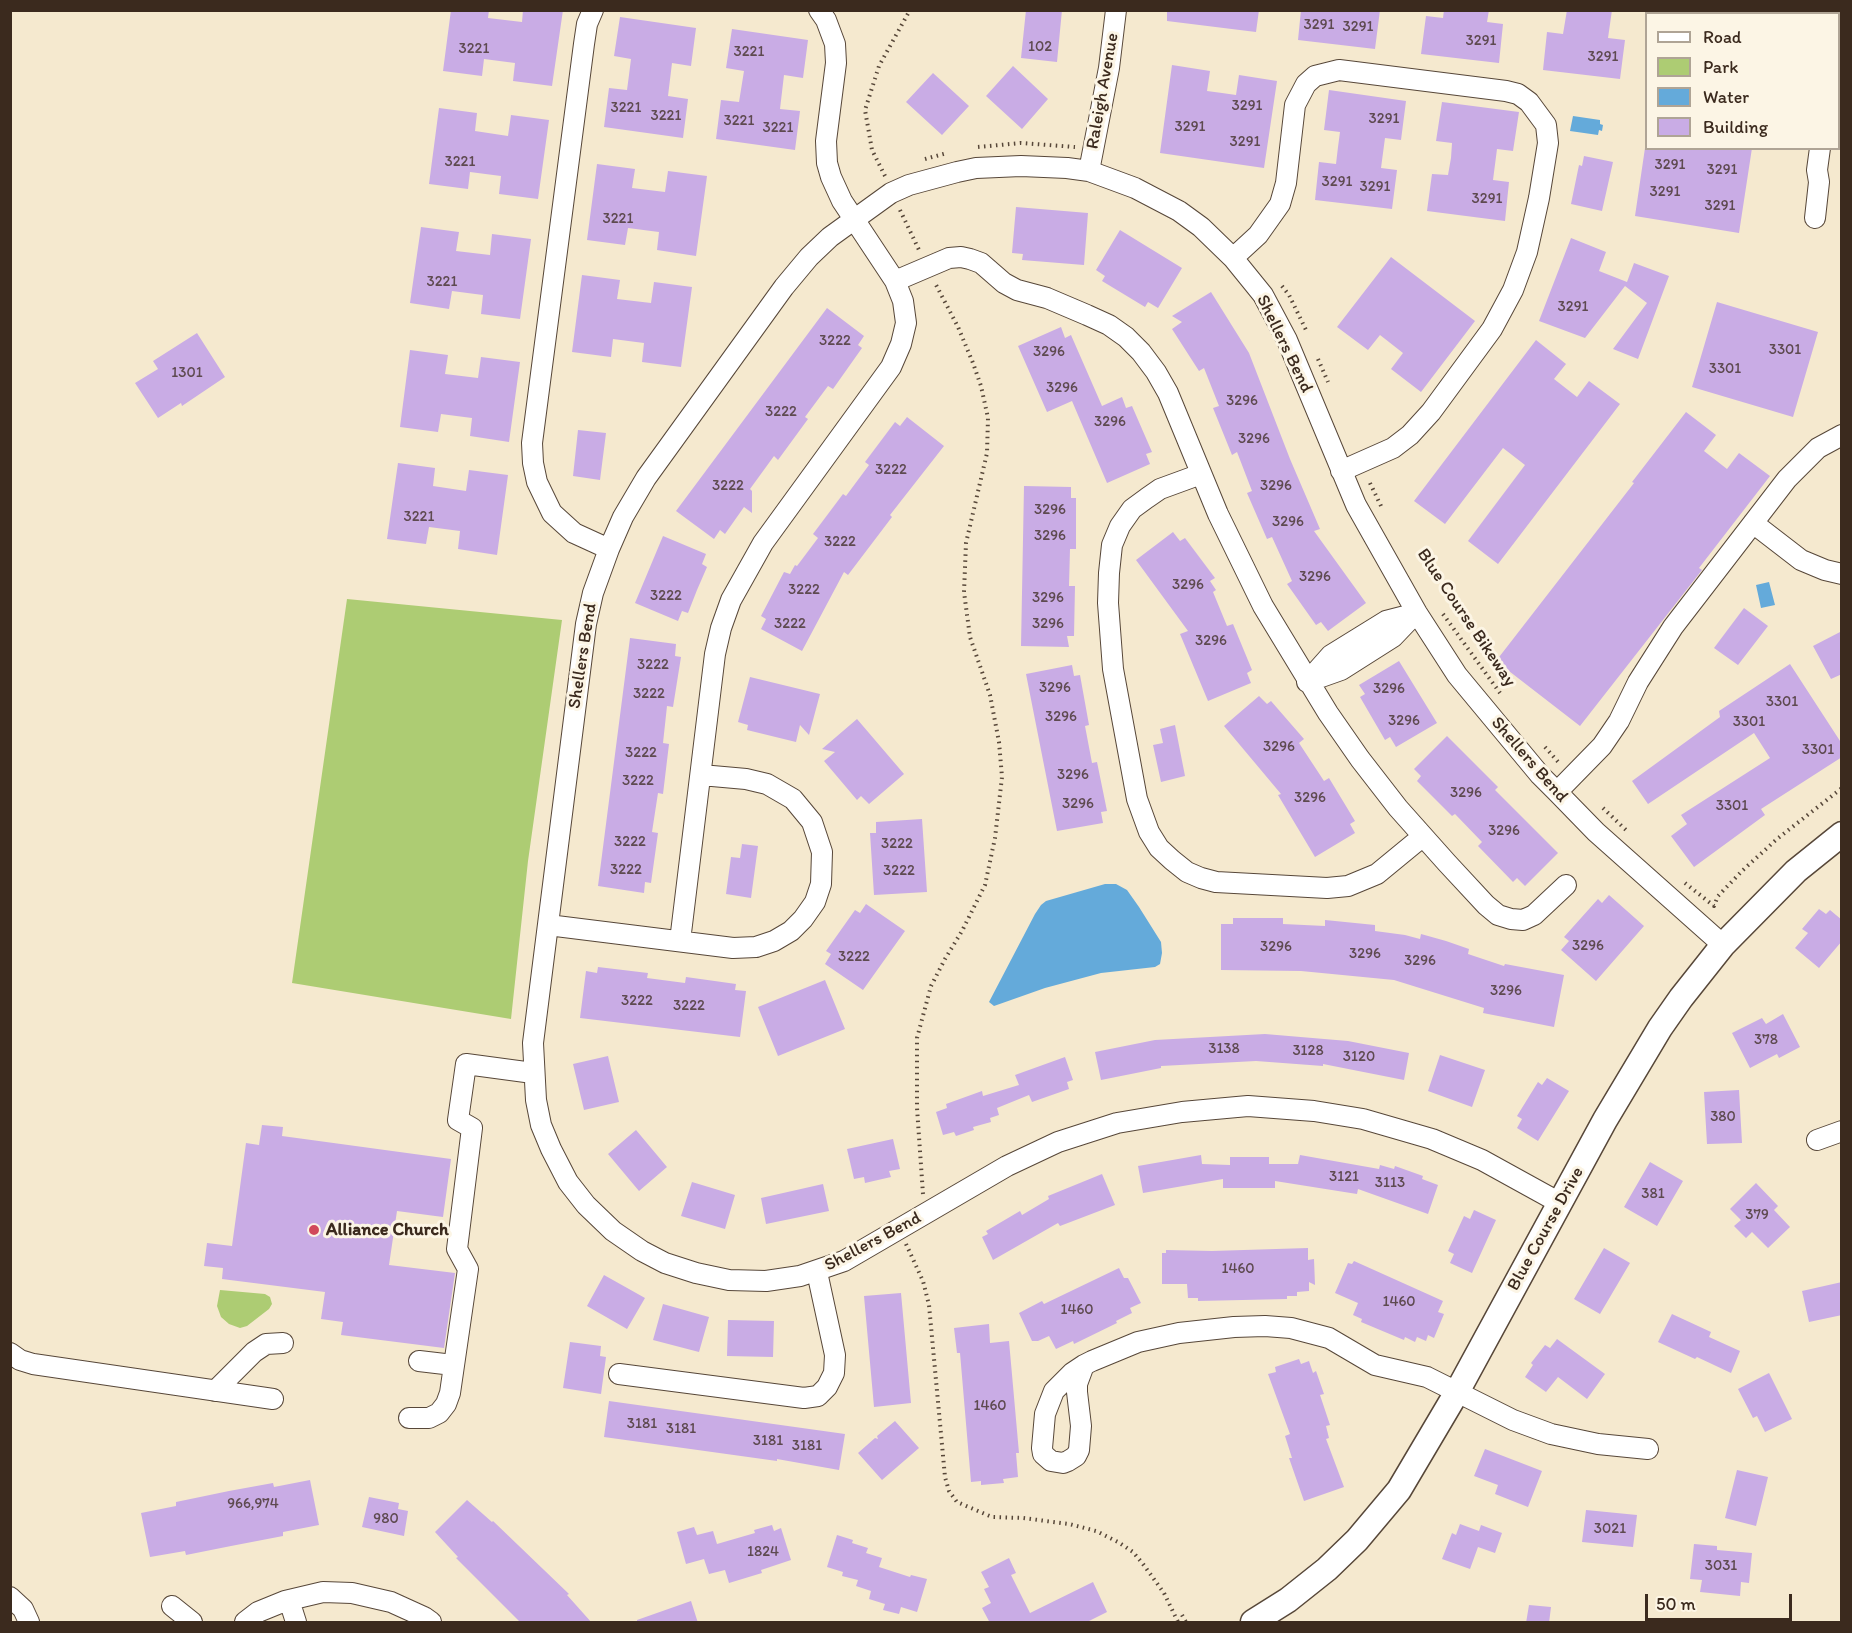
<!DOCTYPE html>
<html>
<head>
<meta charset="utf-8">
<style>
	body { margin:0 }
	#map { position:relative; width:1852px; height:1633px; overflow:hidden; background:#f5e9cf; font-family:Itim,sans-serif }
	canvas { display:block }
	.frame { position:absolute; inset:0; border:12px solid #3b2a1e; pointer-events:none }
	.legend { position:absolute; left:1645px; top:12px; width:195px; height:138px; box-sizing:border-box; background:#fcf5e5; border:2px solid #afa495; margin:0; padding:8px 10px; list-style:none; font-size:18px; color:#3b2a1e }
	.legend li { display:flex; align-items:center; gap:12px; height:30px }
	.legend b { width:30px; border:2px solid #afa495 }
	.scale { position:absolute; left:1645px; top:1594px; width:147px; height:27px; box-sizing:border-box; border:3px solid #3b2a1e; border-top:0; padding-left:8px; font-size:18px; line-height:21px; white-space:nowrap; color:#3b2a1e; -webkit-text-stroke:4px #fcf5e5; paint-order:stroke }
</style>
</head>
<body>
<div id="map">
<canvas width="1852" height="1633"></canvas>
<div class="frame"></div>
<ul class="legend">
<li><b style="height:8px;background:#fff"></b>Road</li>
<li><b style="height:16px;background:#adcc73"></b>Park</li>
<li><b style="height:16px;background:#64aada"></b>Water</li>
<li><b style="height:16px;background:#c9ace5"></b>Building</li>
</ul>
<div class="scale">50 m</div>
</div>
<script>
const ctx = document.querySelector('canvas').getContext('2d');
ctx.lineJoin = 'round';
function paint(path, color) { ctx.fillStyle = color; ctx.fill(path, 'evenodd'); }
const toPath = rows => new Path2D(rows.map(r => 'M' + r).join(''));
function trace(path, color, width, dash) { ctx.strokeStyle = color; ctx.lineWidth = width; ctx.lineCap = dash ? 'butt' : 'round'; ctx.setLineDash(dash || []); ctx.stroke(path); }
function write(font, color, halo, rows, align = 'center') {
  ctx.font = font + ' Itim,sans-serif'; ctx.lineWidth = 6; ctx.setLineDash([]); ctx.textBaseline = 'middle'; ctx.strokeStyle = halo; ctx.fillStyle = color; for (const [text, x, y, turn = 0] of rows) {
    ctx.save(); ctx.translate(x, y); ctx.rotate((+turn || 0) * Math.PI / 180); ctx.textAlign = isNaN(turn) ? turn : align; if (halo) ctx.strokeText(text, 0, 0); ctx.fillText(text, 0, 0); ctx.restore();
  }
}
paint(toPath([
	[347,599,562,620,528,861,511,1019,292,983],
	[220,1290,265,1294,270,1297,272,1304,269,1309,247,1326,240,1328,229,1324,221,1317,217,1306]
]), '#adcc73');
paint(toPath([
	[1573,116,1600,120,1600,124,1603,125,1602,131,1599,130,1598,135,1570,131],
	[1769,582,1775,605,1761,608,1756,585],
	[1105,884,1116,884,1127,890,1139,907,1161,942,1162,953,1160,964,1155,967,1101,973,1045,988,994,1006,989,1002,1035,914,1041,905,1046,901]
]), '#64aada');
paint(toPath([
	[451,10,489,10,488,18,522,22,523,10,563,10,552,86,513,81,515,63,484,59,482,76,443,71],
	[1026,10,1062,10,1057,62,1021,58],
	[1167,10,1259,10,1256,32,1167,21],
	[1301,10,1380,10,1375,49,1298,40],
	[1444,10,1489,10,1487,22,1503,24,1499,63,1421,54,1426,16,1443,18],
	[1567,10,1612,10,1608,38,1625,40,1620,79,1543,70,1547,32,1563,34],
	[620,17,696,28,691,66,672,63,668,96,688,99,683,138,604,127,609,88,627,90,629,75,631,59,614,56],
	[732,29,808,40,803,78,784,75,780,109,800,111,795,150,716,139,721,100,739,102,744,71,726,68],
	[1172,65,1210,71,1207,91,1222,93,1236,95,1239,75,1277,81,1264,168,1160,153],
	[1013,66,1048,99,1022,129,986,96],
	[933,73,969,106,942,135,906,102],
	[1329,90,1406,101,1401,140,1385,138,1381,168,1397,170,1392,209,1315,200,1319,162,1336,164,1338,147,1340,132,1324,130],
	[1442,102,1519,112,1513,151,1497,149,1493,180,1509,182,1505,221,1427,211,1432,174,1448,175,1451,158,1452,143,1436,141],
	[439,108,477,113,475,131,508,136,511,115,549,120,538,199,499,194,501,176,470,172,468,189,429,184],
	[1645,148,1752,148,1739,233,1635,216],
	[1584,156,1613,162,1602,211,1571,204,1579,165,1582,166],
	[597,164,635,169,632,188,665,192,668,171,707,176,696,256,657,250,659,232,628,228,625,245,587,240],
	[1016,207,1088,213,1084,265,1022,260,1023,254,1012,253],
	[421,227,459,232,456,251,490,255,492,234,531,239,520,319,481,314,483,295,452,291,449,309,410,303],
	[1120,230,1182,268,1158,308,1148,302,1145,307,1102,281,1105,276,1096,270],
	[1571,238,1606,252,1599,271,1627,282,1634,263,1669,276,1638,359,1613,349,1647,303,1625,286,1585,338,1539,321],
	[1391,257,1475,321,1421,392,1391,369,1403,353,1380,335,1368,350,1337,327],
	[582,275,620,280,617,299,651,303,654,282,692,287,681,367,642,362,644,343,613,339,611,357,572,352],
	[1211,292,1249,353,1290,459,1320,529,1314,531,1366,603,1328,631,1321,622,1316,625,1287,584,1292,581,1272,537,1267,539,1247,493,1252,491,1237,452,1232,455,1213,408,1219,406,1204,368,1199,371,1172,329,1182,322,1172,316],
	[1717,302,1818,332,1793,417,1692,387],
	[827,308,864,336,858,345,862,348,833,389,828,386,805,417,808,419,778,460,774,456,750,489,752,491,752,513,744,507,725,534,720,530,714,539,676,511],
	[1061,327,1065,338,1071,335,1102,406,1122,397,1126,408,1132,406,1152,452,1146,454,1150,464,1107,483,1072,401,1047,412,1018,346],
	[197,333,225,377,182,406,181,403,158,418,135,383,158,369,153,361],
	[1536,340,1566,364,1554,379,1577,397,1589,381,1620,404,1498,564,1468,541,1525,465,1503,448,1445,524,1414,501],
	[410,350,448,355,445,374,478,378,481,357,520,362,509,442,470,436,472,418,441,414,438,432,400,427],
	[1686,412,1716,435,1704,451,1727,469,1739,453,1770,476,1699,568,1702,570,1580,726,1496,661,1634,483,1632,482],
	[907,417,944,446,890,515,892,517,848,575,844,572,802,651,761,629,766,619,761,616,784,572,790,574,795,565,797,566,818,538,813,534,843,494,846,496,869,465,865,462,895,422,900,426],
	[578,430,606,433,600,480,573,476],
	[398,463,435,468,433,486,466,491,469,470,508,475,497,555,458,549,460,531,429,527,426,544,387,539],
	[1024,486,1071,487,1071,498,1076,498,1076,549,1070,549,1069,586,1075,586,1074,636,1067,636,1069,647,1021,646],
	[1173,532,1180,541,1185,538,1215,578,1210,581,1216,590,1213,592,1227,626,1233,624,1252,670,1247,673,1251,683,1208,701,1180,634,1188,631,1136,560],
	[663,536,706,554,702,564,707,567,697,590,688,613,682,611,678,621,635,603],
	[1744,608,1768,626,1738,665,1714,648],
	[1842,631,1842,674,1831,679,1813,646],
	[630,638,676,644,675,656,681,657,673,707,667,706,663,743,669,744,663,794,658,793,652,832,658,833,651,883,645,882,644,893,598,886],
	[1399,661,1437,723,1396,747,1390,737,1385,740,1360,697,1365,694,1359,685],
	[1790,664,1842,744,1842,757,1761,809,1765,815,1694,867,1671,836,1687,824,1681,815,1770,758,1754,733,1648,804,1632,781,1720,717,1719,711],
	[1072,665,1074,676,1080,675,1089,725,1085,726,1092,763,1097,762,1107,811,1101,812,1103,823,1057,831,1026,674],
	[750,677,820,694,809,735,800,725,796,742,747,730,748,725,738,722],
	[1259,696,1267,704,1271,701,1304,739,1299,743,1324,781,1329,778,1355,821,1350,824,1355,833,1315,857,1278,795,1281,794,1224,726],
	[857,719,904,774,869,804,861,796,857,800,824,761,835,752,822,749],
	[1175,725,1185,776,1161,782,1153,745,1163,743,1160,729],
	[1447,736,1498,787,1495,790,1558,853,1525,886,1517,878,1513,882,1478,846,1482,842,1455,814,1452,816,1417,781,1421,776,1414,769],
	[922,819,927,892,874,895,870,833,876,833,876,822],
	[742,844,758,846,751,898,726,894,731,857,740,858],
	[1609,895,1644,926,1596,981,1561,950,1569,941,1564,937,1598,899,1602,903],
	[866,904,905,931,863,990,825,964,831,954,826,951,855,910,860,913],
	[1819,909,1826,914,1830,910,1842,920,1842,941,1819,968,1795,948,1808,933,1802,929],
	[1233,918,1283,918,1283,924,1325,926,1325,920,1375,925,1375,931,1405,935,1420,939,1421,934,1446,941,1469,949,1468,954,1504,966,1505,964,1564,975,1554,1027,1483,1013,1484,1008,1394,980,1301,971,1221,970,1221,924,1233,924],
	[598,967,648,973,647,978,685,983,686,977,736,984,735,990,746,991,740,1037,580,1018,586,971,597,973],
	[825,980,845,1029,778,1056,758,1007],
	[1783,1014,1800,1047,1779,1058,1777,1054,1750,1068,1732,1033,1762,1018,1766,1024],
	[1265,1034,1348,1041,1409,1053,1404,1080,1323,1064,1323,1066,1256,1061,1161,1066,1161,1068,1101,1080,1095,1052,1155,1040],
	[1440,1055,1485,1070,1472,1107,1428,1091],
	[608,1056,619,1102,584,1110,573,1064],
	[1065,1057,1073,1080,1067,1082,1069,1089,1032,1102,1029,1095,997,1108,999,1115,990,1118,991,1122,973,1127,974,1130,956,1136,954,1132,943,1135,936,1112,947,1108,946,1104,982,1091,983,1096,1019,1085,1015,1075],
	[1547,1078,1569,1091,1538,1141,1517,1128,1522,1119,1517,1116,1538,1082,1542,1085],
	[1739,1090,1742,1143,1707,1144,1704,1092],
	[262,1125,283,1127,282,1136,451,1159,443,1217,397,1211,389,1265,455,1273,444,1348,341,1335,343,1322,321,1319,325,1292,222,1279,223,1268,204,1266,207,1243,232,1246,246,1143,259,1145],
	[636,1130,667,1167,639,1191,608,1154],
	[893,1139,900,1169,889,1171,891,1177,865,1183,864,1177,854,1179,847,1149],
	[1201,1155,1202,1164,1230,1165,1230,1157,1269,1157,1269,1164,1298,1164,1300,1155,1379,1169,1380,1165,1394,1169,1395,1166,1423,1176,1422,1179,1438,1185,1428,1214,1358,1189,1357,1194,1275,1181,1275,1188,1223,1188,1223,1179,1143,1193,1138,1166],
	[1650,1162,1683,1181,1657,1226,1624,1207],
	[1102,1174,1115,1205,1060,1226,1058,1223,993,1260,982,1237,988,1234,986,1231,1020,1211,1022,1215,1049,1199,1048,1196],
	[692,1182,735,1195,725,1229,681,1216],
	[1756,1183,1778,1206,1774,1210,1790,1227,1768,1248,1752,1232,1746,1238,1734,1226,1741,1220,1730,1209],
	[823,1184,829,1211,766,1224,761,1198],
	[1474,1210,1496,1220,1472,1273,1450,1263,1454,1254,1448,1251,1464,1216,1470,1219],
	[1308,1248,1308,1260,1314,1259,1315,1285,1309,1282,1309,1291,1297,1292,1297,1296,1287,1296,1287,1299,1198,1301,1198,1298,1188,1298,1187,1284,1162,1284,1162,1253,1166,1253,1166,1250,1212,1251],
	[1604,1248,1630,1263,1600,1314,1574,1299],
	[1354,1261,1443,1301,1438,1312,1444,1314,1434,1338,1428,1335,1426,1341,1417,1337,1415,1342,1405,1337,1404,1340,1361,1322,1362,1319,1353,1315,1358,1303,1335,1293,1348,1263,1352,1264],
	[1119,1268,1124,1278,1128,1278,1141,1303,1130,1308,1132,1313,1116,1321,1117,1323,1074,1344,1073,1341,1056,1349,1049,1336,1038,1341,1032,1341,1019,1313,1042,1301,1044,1304],
	[604,1275,645,1298,627,1329,587,1306],
	[1842,1282,1842,1315,1809,1322,1802,1291],
	[901,1293,911,1403,874,1407,864,1296],
	[663,1304,709,1317,699,1352,653,1340],
	[1672,1314,1711,1332,1709,1337,1740,1351,1731,1373,1697,1357,1695,1359,1658,1342],
	[728,1320,774,1321,773,1357,727,1356],
	[989,1324,990,1343,1009,1341,1019,1453,1016,1453,1018,1477,1003,1479,1004,1483,981,1485,981,1481,971,1482,960,1353,957,1353,954,1328],
	[1557,1339,1605,1374,1587,1399,1558,1377,1546,1392,1525,1377,1533,1365,1531,1363,1545,1345,1550,1348],
	[570,1342,601,1346,600,1356,606,1357,601,1394,563,1388],
	[1299,1359,1301,1364,1309,1361,1313,1373,1316,1371,1324,1394,1320,1395,1330,1425,1326,1426,1329,1438,1326,1439,1344,1487,1304,1501,1289,1458,1292,1458,1285,1436,1290,1434,1268,1374,1276,1372,1275,1367],
	[1769,1373,1792,1419,1765,1432,1757,1416,1753,1418,1738,1389],
	[609,1401,845,1434,839,1470,777,1459,777,1461,604,1437],
	[895,1421,919,1448,882,1480,858,1453,875,1438,878,1439,877,1436],
	[1485,1449,1542,1471,1528,1507,1495,1494,1498,1485,1474,1476],
	[1737,1470,1768,1477,1756,1526,1725,1518],
	[310,1480,319,1525,283,1532,283,1536,231,1546,186,1555,185,1551,150,1557,141,1513,176,1506,176,1502,229,1491,273,1483,274,1487],
	[369,1497,399,1503,398,1509,408,1511,404,1536,362,1527],
	[467,1500,492,1522,493,1521,569,1594,567,1595,592,1623,521,1623,456,1558,458,1557,435,1532],
	[1586,1510,1637,1515,1633,1547,1582,1542],
	[1460,1524,1479,1531,1481,1525,1502,1533,1495,1553,1478,1547,1470,1569,1442,1559,1452,1533,1456,1535],
	[772,1525,774,1531,781,1528,791,1560,761,1570,762,1573,729,1583,725,1570,709,1574,704,1559,686,1564,677,1532,694,1527,697,1535,713,1531,717,1544,755,1533,754,1530],
	[837,1535,853,1540,852,1543,868,1548,866,1553,882,1558,879,1567,910,1577,911,1575,927,1579,917,1612,901,1607,899,1614,883,1610,885,1604,869,1599,871,1591,856,1586,858,1580,842,1576,843,1572,827,1567],
	[1694,1544,1717,1546,1717,1550,1752,1553,1749,1583,1741,1582,1740,1596,1700,1592,1702,1580,1690,1579],
	[1009,1558,1016,1573,1011,1575,1030,1613,1093,1582,1107,1612,1085,1623,990,1623,982,1608,991,1603,984,1589,989,1587,981,1572],
	[691,1601,698,1623,637,1623,637,1620],
	[1529,1605,1551,1607,1549,1623,1526,1623]
]), '#c9ace5');
const minor = toPath([
	[593,10,587,24,584,44,532,443,533,463,537,482,552,513,574,533,609,549],
	[1838,15,1840,10],
	[1838,99,1842,99],
	[1089,171,1109,68,1116,10],
	[1815,218,1819,182,1817,170,1820,148],
	[1233,258,1258,235,1280,204,1286,183,1295,105,1306,84,1315,76,1339,70,1506,91,1518,94,1529,102,1546,125,1548,143,1539,198,1527,252,1513,290,1492,329,1431,412,1410,435,1393,448,1341,471],
	[895,281,949,258,961,257,970,259,981,263,1004,283,1017,290,1047,298,1087,315,1109,325,1126,337,1141,352,1156,372,1168,393,1218,514,1263,606,1328,713,1360,759,1398,808,1447,863,1486,905,1498,915,1511,919,1523,920,1534,915,1566,885],
	[1201,474,1160,489,1147,498,1132,509,1120,526,1112,545,1109,573,1108,603,1113,669,1137,799,1149,832,1159,848,1172,860,1187,872,1201,878,1216,882,1327,888,1348,886,1377,874,1422,837],
	[1753,523,1801,560,1825,570,1842,574],
	[1310,681,1341,670,1393,637,1415,614],
	[1307,682,1331,655,1386,621,1417,613],
	[1557,792,1602,746,1619,721,1638,682,1673,627,1787,479,1818,448,1842,435],
	[548,925,733,948,756,947,774,941,791,931,803,919,815,902,821,884,822,852,812,822,793,799,767,784,746,779,701,775],
	[680,941,715,654,721,628,731,600,763,543,891,367,901,344,906,323,903,301,895,281,842,201,831,177,827,163,826,141,836,63,835,44,826,20,819,10],
	[1817,1140,1842,1131],
	[1560,1203,1482,1160,1432,1139,1363,1119,1314,1111,1248,1106,1182,1112,1117,1123,1058,1142,1007,1166,844,1261,800,1276,766,1281,729,1280,696,1273,665,1263,642,1251,613,1231,586,1205,568,1182,551,1149,541,1125,536,1100,533,1043,586,624,593,593,609,549,623,517,646,478,784,287,809,257,830,237,891,193,909,185,957,172,976,168,1021,166,1067,168,1089,171,1135,188,1179,211,1201,227,1233,258,1263,295,1287,340,1356,505,1417,613,1457,675,1540,775,1557,792,1596,832,1723,945],
	[10,1353,20,1360,33,1364,273,1399],
	[419,1361,453,1365],
	[1084,1365,1077,1384,1077,1392,1081,1426,1079,1450,1076,1456,1068,1461,1063,1463,1051,1461,1043,1454,1042,1448,1045,1414,1054,1391,1072,1373,1084,1365,1092,1361,1138,1342,1179,1333,1234,1327,1265,1326,1291,1328,1329,1338,1375,1365,1427,1377,1513,1420,1551,1434,1598,1444,1648,1449],
	[619,1374,804,1398,818,1396,827,1387,834,1373,835,1355,817,1272],
	[215,1391,254,1352,266,1344,283,1343],
	[409,1418,429,1418,439,1413,446,1404,450,1393,468,1269,457,1249,472,1128,458,1120,466,1064,533,1073],
	[10,1597,23,1609,29,1622],
	[289,1600,296,1622],
	[172,1606,192,1622],
	[245,1622,258,1612,285,1601,323,1592,352,1593,391,1602,424,1617,431,1622]
]);
const major = toPath([
	[1253,1622,1288,1600,1327,1569,1357,1540,1399,1490,1457,1392,1605,1120,1660,1028,1681,998,1723,945,1796,871,1842,834]
]);
trace(minor, '#574739', 22);
trace(major, '#574739', 27);
trace(toPath([
	[978,147,1021,143,1075,147],
	[925,159,947,153],
	[885,176,872,150,865,110,879,66,910,10],
	[900,210,920,252],
	[1282,286,1289,295,1307,332],
	[1318,359,1328,382],
	[1370,483,1381,506],
	[1443,614,1500,693],
	[1545,747,1560,764],
	[1603,808,1626,830],
	[1685,883,1714,906,1718,896,1743,870,1777,839,1842,788],
	[923,1194,917,1108,917,1038,931,986,945,959,962,931,985,885,995,838,1002,777,999,742,990,695,970,637,964,592,966,543,987,453,988,418,981,386,973,363,958,327,935,283],
	[906,1244,923,1281,929,1305,945,1477,949,1491,957,1502,992,1517,1023,1518,1069,1524,1096,1531,1118,1542,1133,1552,1143,1564,1164,1593,1178,1622],
	[1182,1615,1186,1622]
]), '#574739', 4, [1.5, 4.5]);
trace(minor, '#fff', 20);
trace(major, '#fff', 24);
for (const [x, y, r, color] of [
	[314,1230,6,"#d1495b"]
]) { const dot = new Path2D(); dot.arc(x, y, r, 0, 2 * Math.PI); ctx.fillStyle = color; ctx.fill(dot); trace(dot, '#fcf5e5', 2); }
write('15px', '#5e4a50', null, [
	["3291",1319,25],
	["3291",1358,27],
	["3291",1481,41],
	["102",1040,47],
	["3221",474,49],
	["3221",749,52],
	["3291",1603,57],
	["3291",1247,106],
	["3221",626,108],
	["3221",666,116],
	["3291",1384,119],
	["3221",739,121],
	["3291",1190,127],
	["3221",778,128],
	["3291",1245,142],
	["3221",460,162],
	["3291",1670,165],
	["3291",1722,170],
	["3291",1337,182],
	["3291",1375,187],
	["3291",1665,192],
	["3291",1487,199],
	["3291",1720,206],
	["3221",618,219],
	["3221",442,282],
	["3291",1573,307],
	["3222",835,341],
	["3301",1785,350],
	["3296",1049,352],
	["3301",1725,369],
	["1301",187,373],
	["3296",1062,388],
	["3296",1242,401],
	["3222",781,412],
	["3296",1110,422],
	["3296",1254,439],
	["3222",891,470],
	["3222",728,486],
	["3296",1276,486],
	["3296",1050,510],
	["3221",419,517],
	["3296",1288,522],
	["3296",1050,536],
	["3222",840,542],
	["3296",1315,577],
	["3296",1188,585],
	["3222",804,590],
	["3222",666,596],
	["3296",1048,598],
	["3222",790,624],
	["3296",1048,624],
	["3296",1211,641],
	["3222",653,665],
	["3296",1055,688],
	["3296",1389,689],
	["3222",649,694],
	["3301",1782,702],
	["3296",1061,717],
	["3296",1404,721],
	["3301",1749,722],
	["3296",1279,747],
	["3301",1818,750],
	["3222",641,753],
	["3296",1073,775],
	["3222",638,781],
	["3296",1466,793],
	["3296",1310,798],
	["3296",1078,804],
	["3301",1732,806],
	["3296",1504,831],
	["3222",630,842],
	["3222",897,844],
	["3222",626,870],
	["3222",899,871],
	["3296",1588,946],
	["3296",1276,947],
	["3296",1365,954],
	["3222",854,957],
	["3296",1420,961],
	["3296",1506,991],
	["3222",637,1001],
	["3222",689,1006],
	["378",1766,1040],
	["3138",1224,1049],
	["3128",1308,1051],
	["3120",1359,1057],
	["380",1723,1117],
	["3121",1344,1177],
	["3113",1390,1183],
	["381",1653,1194],
	["379",1757,1215],
	["1460",1238,1269],
	["1460",1399,1302],
	["1460",1077,1310],
	["1460",990,1406],
	["3181",642,1424],
	["3181",681,1429],
	["3181",768,1441],
	["3181",807,1446],
	["966,974",253,1504],
	["980",386,1519],
	["3021",1610,1529],
	["1824",763,1552],
	["3031",1721,1566]
]);
write('18px', '#3b2a1e', '#fcf5e5', [
	["Raleigh Avenue",1103,91,-80],
	["Shellers Bend",1284,344,64],
	["Blue Course Bikeway",1466,618,56],
	["Shellers Bend",583,656,-81],
	["Shellers Bend",1529,760,49],
	["Blue Course Drive",1546,1229,-61],
	["Shellers Bend",873,1242,-28]
]);
write('bold 18px', '#3b2a1e', '#fcf5e5', [
	["Alliance Church",326,1230]
], 'left');
</script>
</body>
</html>
